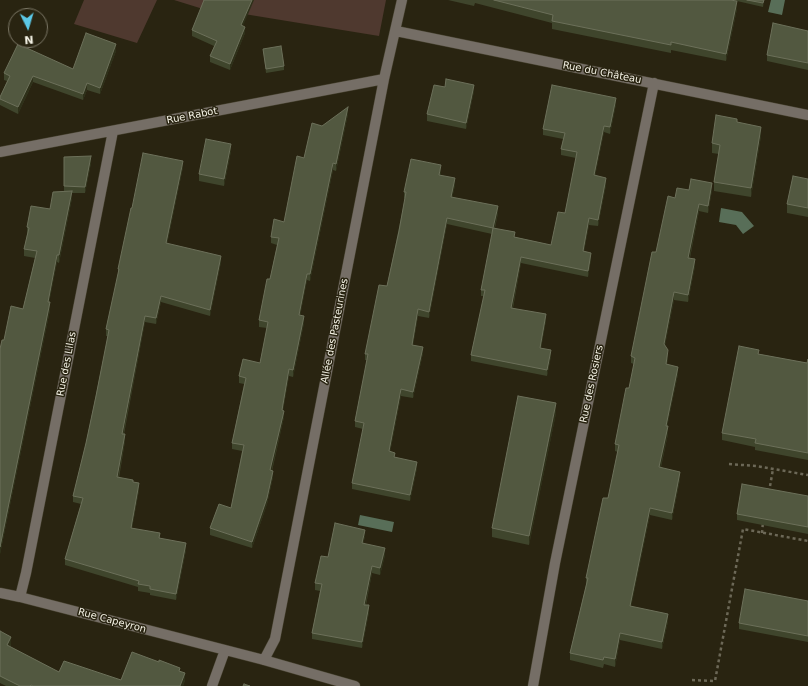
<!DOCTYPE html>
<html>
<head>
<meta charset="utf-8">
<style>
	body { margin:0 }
	#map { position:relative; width:808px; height:686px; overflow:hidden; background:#292411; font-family:"DejaVu Sans",sans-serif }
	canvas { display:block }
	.north { position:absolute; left:8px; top:8px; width:40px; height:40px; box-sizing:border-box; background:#292411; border:1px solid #7b7766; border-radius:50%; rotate:175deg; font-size:11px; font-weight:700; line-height:16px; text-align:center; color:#f5f3e6 }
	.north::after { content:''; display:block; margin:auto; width:14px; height:18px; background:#5bc8e7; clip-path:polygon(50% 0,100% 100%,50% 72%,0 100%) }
</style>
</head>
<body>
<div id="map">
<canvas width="808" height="686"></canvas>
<div class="north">N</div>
</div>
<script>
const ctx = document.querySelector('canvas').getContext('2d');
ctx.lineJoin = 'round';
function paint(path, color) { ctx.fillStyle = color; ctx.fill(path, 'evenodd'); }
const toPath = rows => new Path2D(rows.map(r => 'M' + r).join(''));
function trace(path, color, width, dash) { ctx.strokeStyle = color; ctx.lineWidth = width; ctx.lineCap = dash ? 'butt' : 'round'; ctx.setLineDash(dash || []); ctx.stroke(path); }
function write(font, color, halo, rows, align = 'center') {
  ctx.font = font + ' "DejaVu Sans",sans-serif'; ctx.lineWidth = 3; ctx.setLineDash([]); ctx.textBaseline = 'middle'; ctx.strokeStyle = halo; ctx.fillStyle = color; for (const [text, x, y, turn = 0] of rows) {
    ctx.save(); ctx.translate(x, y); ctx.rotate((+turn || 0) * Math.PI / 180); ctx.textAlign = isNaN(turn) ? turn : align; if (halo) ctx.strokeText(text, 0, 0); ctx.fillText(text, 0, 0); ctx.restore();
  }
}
paint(toPath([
	[84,0,157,0,137,43,74,24],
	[174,0,386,0,379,36,238,13,203,9]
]), '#4f392f');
paint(toPath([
	[771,0,785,0,782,15,768,12],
	[721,208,742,212,754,226,743,234,736,225,719,222],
	[360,515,394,522,392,532,358,525]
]), '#586e58');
const minor = toPath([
	[396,31,808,115],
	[0,152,384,79],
	[0,593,20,597,264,660,355,686],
	[20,597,26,573,113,131],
	[264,660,275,639,384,79,402,0],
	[212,686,225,650],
	[533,686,555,563,654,83]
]);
trace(minor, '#46412f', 11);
trace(toPath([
	[729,464,756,466,808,475],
	[769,492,773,469],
	[762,533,763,522],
	[692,680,715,681,743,529,808,541]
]), '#6c6857', 2.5, [3, 3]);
trace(minor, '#756e66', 10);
paint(toPath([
	[448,0,730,0,737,9,726,61,671,50,671,53,552,29,552,23,475,3,474,6],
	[737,0,764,0,763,7,737,1],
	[243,26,245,33,230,70,210,62,210,56,214,46,192,36,192,30],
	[808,31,808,70,767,61,767,55],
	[263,49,284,66,284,70,266,73],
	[116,51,100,94,87,90,83,100,33,82,18,114,0,105,0,97,7,81,4,80,4,73,73,69],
	[445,87,474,91,466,129,427,121,427,114],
	[616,104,610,134,604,132,595,176,606,185,598,226,589,225,584,251,591,259,588,277,521,263,513,308,546,320,541,348,551,356,547,376,471,361,471,355,484,296,481,296,481,290,492,234,447,224,429,318,418,316,413,345,423,353,413,398,401,396,390,452,395,457,417,468,410,501,352,489,352,483,363,429,355,427,355,421,367,360,365,360,365,354,387,286,405,198,404,198,404,192,441,172,440,175,455,185,452,198,498,213,495,228,515,237,551,245,565,213,576,158,561,155,561,149,563,139,543,135,543,129],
	[348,114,336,171,333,170,310,281,307,280,300,316,304,323,293,377,289,376,283,410,284,417,272,471,273,477,267,504,252,548,210,535,210,528,231,508,242,451,232,449,232,443,244,384,239,383,239,376,260,363,267,328,259,327,259,320,270,279,277,245,271,243,271,237,284,222,304,158,322,126],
	[737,123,761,136,751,197,714,191,714,182,719,154,712,153,712,143],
	[231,151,224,186,199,181,199,174],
	[64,157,91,163,85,193,72,193,72,198,59,263,57,262,49,302,50,310,0,554,0,349,4,340,23,309,35,258,24,256,24,249,27,234,27,227,50,209,64,191],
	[183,167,167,244,221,262,210,316,161,302,156,324,145,322,124,434,125,441,119,478,133,482,139,490,132,528,160,538,186,550,176,600,150,595,150,593,138,591,138,587,65,565,65,559,81,504,73,502,73,496,86,443,108,336,106,336,106,329,118,275,118,269,132,208],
	[808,179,808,217,787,213,787,204],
	[689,190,712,190,708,213,699,211,690,258,695,266,688,302,674,300,665,345,668,358,667,364,678,374,667,426,668,434,661,467,680,479,672,520,650,515,631,606,668,621,662,649,620,640,615,667,604,664,603,668,570,660,570,653,586,585,586,578,608,498,618,452,615,451,615,444,629,388,634,364,631,363,631,356,656,252,675,198],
	[759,354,807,363,808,359,808,460,755,450,755,447,722,440,722,433],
	[556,413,529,545,492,537,492,528],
	[808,496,808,534,737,520,737,514],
	[365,536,363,544,385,555,380,575,372,573,366,605,369,612,362,648,312,639,312,633,320,591,315,590,315,583,328,557],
	[808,601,808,642,739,629,739,623],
	[0,631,11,644,10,647,59,672,121,680,180,671,185,680,183,686,6,686,0,683]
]), '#3f452c');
paint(toPath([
	[252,0,254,0,241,31,241,25],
	[737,1,737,9,726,61,726,54],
	[245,27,245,33,230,70,230,64],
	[116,44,116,51,100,94,100,88],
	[33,76,33,82,18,114,18,107],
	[87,83,87,90,83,100,83,94],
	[474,85,474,91,466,129,466,123],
	[616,98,616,104,610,134,610,127],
	[348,107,348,114,336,171,336,164],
	[604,126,604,132,594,182,594,175],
	[761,127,761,136,751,197,751,188],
	[231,144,231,151,224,186,224,179],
	[91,156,91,163,85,193,85,187],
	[183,161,183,167,166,250,166,243],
	[333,163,333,170,310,281,310,274],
	[441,165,441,172,439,181,439,175],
	[455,178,455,185,451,204,451,197],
	[606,178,606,185,598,226,598,220],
	[712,183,712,190,708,213,708,206],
	[72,191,72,198,59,263,59,255],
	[699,204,699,211,688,265,688,258],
	[498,206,498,213,493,234,493,228],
	[447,218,447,224,429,318,429,312],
	[589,218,589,225,583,257,583,251],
	[591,253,591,259,588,277,588,271],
	[57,255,57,262,48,309,48,302],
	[221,256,221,262,210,316,210,310],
	[521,257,521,263,511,315,511,308],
	[695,259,695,266,688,302,688,295],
	[307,274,307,280,299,322,299,315],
	[674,292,674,300,664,351,664,344],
	[161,296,161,302,156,324,156,318],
	[50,302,50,310,0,554,0,547],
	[418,309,418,316,412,351,412,345],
	[546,314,546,320,540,354,540,348],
	[145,316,145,322,122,440,122,434],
	[304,316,304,323,293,377,293,370],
	[423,347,423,353,413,398,413,392],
	[551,350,551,356,547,376,547,370],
	[668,350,668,358,666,371,666,364],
	[678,367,678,374,666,433,666,426],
	[289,369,289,376,282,417,282,410],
	[401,389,401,396,389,458,389,451],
	[556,403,556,413,529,545,529,536],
	[284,411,284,417,270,477,270,470],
	[668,426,668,434,659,474,659,467],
	[125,434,125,441,117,484,117,477],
	[417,462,417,468,410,501,410,495],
	[273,471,273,477,267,504,252,548,252,542],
	[680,472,680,479,672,520,672,513],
	[139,483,139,490,131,534,131,528],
	[650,508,650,515,630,613,630,606],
	[365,530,365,536,362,550,362,543],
	[186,543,186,550,176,600,176,594],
	[385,548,385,555,380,575,380,568],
	[372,566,372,573,364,611,364,605],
	[369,605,369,612,362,648,362,642],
	[668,614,668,621,662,649,662,642],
	[620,633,620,640,615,667,615,659],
	[11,637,11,644,7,652,7,645],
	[185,673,185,680,183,686,180,686]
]), '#2e3019');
const building = toPath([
	[204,0,252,0,241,25,245,27,230,64,210,56,217,41,192,30,204,0],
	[494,0,730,0,737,1,726,54,671,42,671,45,552,21,553,15,494,0],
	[747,0,764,0,763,3,747,0],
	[773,23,808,31,808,63,767,55,773,23],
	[86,33,116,44,100,88,87,83,83,94,33,76,18,107,0,99,0,97,10,76,4,73,18,44,73,69,86,33],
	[281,46,284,66,266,69,263,49,281,46],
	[446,79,474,85,466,123,427,114,434,85,445,87,446,79],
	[552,85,616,98,610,127,604,126,594,175,606,178,598,220,589,218,583,251,591,253,588,271,521,257,511,308,546,314,540,348,551,350,547,370,471,355,485,290,481,290,493,228,447,218,429,312,418,309,412,345,423,347,413,392,401,389,389,451,395,453,394,457,417,462,410,495,352,483,364,423,355,421,368,354,365,354,379,285,387,286,399,231,406,192,404,192,411,159,441,165,439,175,455,178,451,197,498,206,493,228,515,232,514,237,551,245,558,212,565,213,577,152,561,149,565,133,543,129,552,85],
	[348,107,336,164,333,163,310,274,307,274,299,315,304,316,293,370,289,369,282,410,284,411,270,470,273,471,267,498,252,542,210,528,219,504,231,508,244,445,232,443,246,378,239,376,243,359,260,363,268,322,259,320,267,279,270,279,279,238,271,237,274,219,284,222,297,156,304,158,312,123,322,126,348,107],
	[716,115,737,119,737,122,761,127,751,188,714,182,720,145,712,143,716,115],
	[206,139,231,144,224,179,199,174,206,139],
	[143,153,183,161,166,243,221,256,210,310,161,296,156,318,145,316,122,434,125,434,117,477,133,480,133,482,139,483,131,528,160,533,159,538,186,543,176,594,150,589,150,586,138,584,139,581,65,559,83,498,73,496,86,443,96,396,109,330,106,329,119,269,118,269,131,208,132,208,143,153],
	[91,156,85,187,64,186,64,157,91,156],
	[793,176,808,179,808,208,787,204,793,176],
	[691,179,712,183,708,206,699,204,688,258,695,259,688,295,674,292,664,344,668,350,666,364,678,367,666,426,668,426,659,467,680,472,672,513,650,508,630,606,668,614,662,642,620,633,615,659,604,657,603,660,570,653,588,578,586,578,603,498,608,498,619,445,615,444,626,388,629,388,635,358,631,356,652,252,656,252,668,196,675,198,677,188,689,190,691,179],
	[72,191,59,255,57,255,48,302,50,302,0,547,0,349,2,340,4,340,11,306,23,309,37,251,24,249,29,228,27,227,31,206,50,209,53,192,72,191],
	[739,346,759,350,758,354,807,363,808,359,808,453,755,443,756,439,722,433,739,346],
	[518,396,556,403,529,536,492,528,518,396],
	[742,484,808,496,808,527,737,514,742,484],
	[335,523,365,530,362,543,385,548,380,568,372,566,364,605,369,605,362,642,312,633,322,584,315,583,321,556,328,557,335,523],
	[745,589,808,601,808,636,739,623,745,589],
	[0,631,11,637,7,645,59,672,64,661,121,680,132,652,159,662,159,660,180,668,179,671,185,673,180,686,33,686,31,685,30,686,20,686,0,676,0,631],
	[244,684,250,686,243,686,244,684]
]);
paint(building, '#525840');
trace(building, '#6c705a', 1);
write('10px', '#f5f3e6', '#292411', [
	["Rue du Château",602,73,11],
	["Rue Rabot",192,116,-11],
	["Allée des Pasteurines",335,331,-79],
	["Rue des Lilas",67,364,-79],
	["Rue des Rosiers",592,384,-78],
	["Rue Capeyron",112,621,15]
]);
</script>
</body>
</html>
